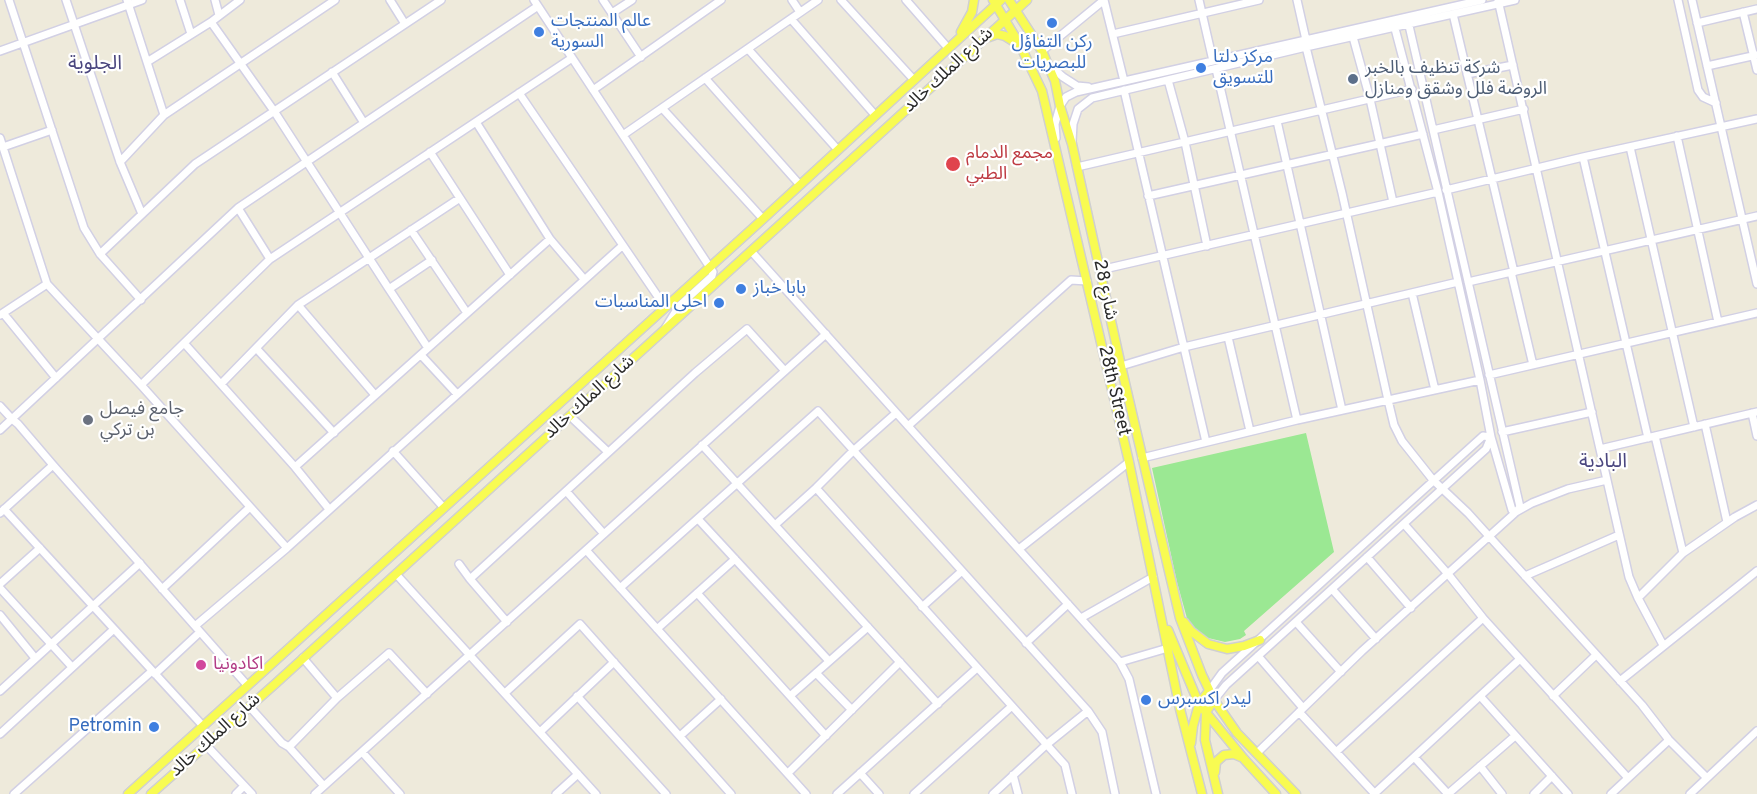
<!DOCTYPE html>
<html>
<head>
<meta charset="utf-8">
<style>
	body { margin:0 }
	canvas { display:block; background:#eeeadb }
</style>
</head>
<body>
<canvas width="1757" height="794"></canvas>
<script>
const ctx = document.querySelector('canvas').getContext('2d');
ctx.lineJoin = 'round';
function paint(path, color) { ctx.fillStyle = color; ctx.fill(path, 'evenodd'); }
const toPath = rows => new Path2D(rows.map(r => 'M' + r).join(''));
function trace(path, color, width, dash) { ctx.strokeStyle = color; ctx.lineWidth = width; ctx.lineCap = dash ? 'butt' : 'round'; ctx.setLineDash(dash || []); ctx.stroke(path); }
function write(font, color, halo, rows, align = 'center') {
  ctx.font = font + ' Overpass,"Noto Sans Arabic",sans-serif'; ctx.lineWidth = 4.5; ctx.setLineDash([]); ctx.textBaseline = 'middle'; ctx.strokeStyle = halo; ctx.fillStyle = color; for (const [text, x, y, turn = 0] of rows) {
    ctx.save(); ctx.translate(x, y); ctx.rotate((+turn || 0) * Math.PI / 180); ctx.textAlign = isNaN(turn) ? turn : align; if (halo) ctx.strokeText(text, 0, 0); ctx.fillText(text, 0, 0); ctx.restore();
  }
}
paint(toPath([
	[1306,433,1334,552,1244,631,1246,635,1240,639,1225,642,1204,637,1188,622,1177,582,1152,468]
]), '#9be893');
const minor = toPath([
	[9,0,84,228,100,254,141,300],
	[66,0,120,162,142,214],
	[127,0,164,115],
	[180,0,191,34],
	[215,0,219,15],
	[390,0,405,24],
	[534,0,713,272,712,276,679,306,666,327],
	[603,0,641,57],
	[792,0,800,12],
	[841,0,914,80],
	[906,0,948,48],
	[1199,0,1213,61],
	[1297,0,1306,40],
	[1498,0,1629,577,1638,598,1663,645],
	[1678,0,1698,90,1703,97,1716,103],
	[1692,0,1757,284],
	[1743,12,1757,70],
	[612,13,632,0],
	[1453,14,1514,272],
	[791,19,875,115],
	[1393,21,1438,192,1480,380,1491,437,1512,510,1516,512,1520,507,1407,17],
	[211,22,274,111,389,289,432,260],
	[1697,23,1757,9],
	[1113,34,1259,0],
	[1353,37,1370,99,1393,202],
	[1306,47,1342,193,1388,400,1394,425,1402,441,1433,480,1468,513,1642,705,1669,740,1707,778],
	[748,49,838,150],
	[0,51,142,0],
	[1042,51,1104,0,1124,81],
	[147,62,211,22,240,0],
	[1049,65,1063,77,1077,86,1088,87],
	[1707,66,1757,55],
	[1216,69,1297,420],
	[332,72,364,123],
	[1467,74,1513,65],
	[705,78,800,185],
	[1168,80,1185,142,1207,246],
	[593,90,721,0],
	[1124,90,1206,442],
	[519,93,665,307],
	[662,108,763,219],
	[1277,121,1342,410],
	[476,122,550,239,584,279],
	[1433,130,1524,109],
	[623,135,818,0],
	[1677,136,1718,322],
	[0,138,47,284,141,385,287,548],
	[1056,138,1055,124,1060,106,1066,97,1076,92,1482,0],
	[1072,142,1073,124,1078,109,1092,98,1306,47,1515,0],
	[3,147,52,130],
	[1630,147,1694,427],
	[430,152,510,275],
	[1583,157,1648,438],
	[120,162,164,115,335,0],
	[1077,167,1412,89],
	[1446,190,1583,157,1757,119],
	[1148,196,1423,134],
	[238,208,270,259],
	[411,230,467,313],
	[751,251,1120,662,1129,679,1156,794],
	[100,254,195,164,441,0],
	[1100,270,1438,192],
	[1511,272,1533,365],
	[1468,282,1757,216],
	[389,289,428,348],
	[1412,293,1435,390],
	[298,305,375,395],
	[3,313,56,378],
	[0,315,47,284],
	[1228,337,1250,431],
	[184,343,295,467,329,509],
	[256,348,334,433],
	[421,355,457,394],
	[1121,366,1184,347,1458,282],
	[1489,375,1757,313],
	[221,384,298,305,460,198],
	[141,385,270,259,572,58],
	[0,406,12,419,18,424,53,465,247,685],
	[1752,413,1757,436],
	[570,416,608,452],
	[1705,424,1727,522],
	[908,426,1071,280,1087,281],
	[0,430,238,208,538,6],
	[1502,432,1592,412],
	[1655,436,1683,553],
	[702,445,938,704],
	[1600,449,1757,412],
	[393,451,444,508],
	[1142,458,1297,420,1480,380],
	[295,467,550,239],
	[816,488,1065,765,1072,794],
	[566,491,604,534],
	[4,509,203,726],
	[0,513,53,465],
	[698,519,829,661],
	[1404,524,1448,574,1483,618,1628,778],
	[775,525,816,488,853,451,896,413],
	[1019,549,1129,462],
	[586,550,806,794],
	[1367,557,1411,608],
	[459,564,470,579],
	[396,574,596,794],
	[1525,576,1619,535],
	[0,584,40,548],
	[0,588,72,667],
	[620,588,818,411,1088,711,1102,732,1115,794],
	[162,589,250,507],
	[1332,589,1376,639],
	[697,593,826,736],
	[1638,598,1683,553,1735,517,1757,505],
	[922,607,962,571],
	[0,615,35,658],
	[1081,618,1153,577],
	[507,622,470,579,695,373,747,329,785,371],
	[1296,622,1341,672],
	[195,626,287,548,622,246],
	[657,629,735,559],
	[1026,643,1068,604],
	[1258,656,1303,708],
	[303,658,337,698],
	[1120,662,1168,648],
	[816,673,852,710],
	[155,674,200,632],
	[1620,681,1757,571],
	[0,691,140,563],
	[1209,691,1222,673,1420,493,1483,436,1491,437,1486,449,1258,656,1226,685,1214,700],
	[505,693,580,624,731,794],
	[577,696,666,794],
	[790,696,868,627],
	[1480,696,1568,794],
	[1553,696,1596,655],
	[249,706,282,743,289,747],
	[1299,712,1375,794],
	[540,732,614,662],
	[0,734,114,629],
	[680,736,721,699],
	[206,745,252,794],
	[362,752,400,794],
	[1336,752,1483,618],
	[1257,753,1362,651,1516,512,1532,503,1568,489,1607,480],
	[1414,757,1448,794],
	[1480,766,1502,794],
	[788,773,900,662],
	[860,773,879,794],
	[1013,775,1018,794],
	[324,786,289,747,337,698,389,653,427,694],
	[14,794,152,671],
	[236,794,244,786],
	[315,794,826,334],
	[556,794,578,774],
	[837,794,977,668],
	[914,794,1012,706],
	[993,794,1046,745,1088,711],
	[1374,794,1520,659],
	[1448,794,1515,736],
	[1534,794,1552,776],
	[1611,794,1669,740],
	[1690,794,1757,731]
]);
const major = toPath([
	[993,0,1020,45,1042,91,1129,462,1180,709,1202,794],
	[1009,0,1042,51,1055,81,1060,106,1072,144,1121,366,1180,618,1202,675,1214,700,1237,733,1296,794],
	[961,32,972,12,974,0],
	[989,37,997,34,1005,36,1018,44],
	[1184,622,1191,631,1208,644,1227,649,1244,646,1260,640],
	[1168,630,1199,704,1244,759,1276,794],
	[1214,700,1206,712,1205,740,1218,794],
	[1191,743,1193,726,1199,704,1209,691],
	[1215,772,1216,762,1224,755,1234,754,1241,757],
	[128,794,763,219,1001,0],
	[151,794,275,684,1027,0]
]);
trace(minor, '#d2d0e4', 10);
trace(major, '#d0d0d0', 11);
trace(minor, '#fff', 7);
trace(major, '#f8fb52', 8);
for (const [x, y, r, color] of [
	[1052,23,6,"#3f7fe0"],
	[539,32,6,"#3f7fe0"],
	[1201,68,6,"#3f7fe0"],
	[1353,79,6,"#5c6f8a"],
	[953,164,8,"#e0444e"],
	[741,289,6,"#3f7fe0"],
	[719,303,6,"#3f7fe0"],
	[88,420,6,"#6b7280"],
	[201,665,6,"#d1479c"],
	[1146,700,6,"#3f7fe0"],
	[154,727,6,"#3f7fe0"]
]) { const dot = new Path2D(); dot.arc(x, y, r, 0, 2 * Math.PI); ctx.fillStyle = color; ctx.fill(dot); trace(dot, '#fff', 2); }
write('18px', '#366cbe', '#fff', [
	["عالم المنتجات",551,22],
	["السورية",551,43],
	["ركن التفاؤل",1052,43,"center"],
	["للبصريات",1052,64,"center"],
	["مركز دلتا",1213,58],
	["للتسويق",1213,79],
	["بابا خباز",753,289],
	["احلى المناسبات",707,303,"right"],
	["ليدر اكسبرس",1158,700],
	["Petromin",142,727,"right"]
], 'left');
write('18px', '#4e5e75', '#fff', [
	["شركة تنظيف بالخبر",1365,69],
	["الروضة فلل وشقق ومنازل",1365,90]
], 'left');
write('18px', '#2a2a2a', '#fff', [
	["شارع الملك خالد",949,71,-43],
	["شارع 28",1104,290,78],
	["28th Street",1113,391,77],
	["شارع الملك خالد",590,398,-42],
	["شارع الملك خالد",216,736,-42]
]);
write('18px', '#be3a42', '#fff', [
	["مجمع الدمام",966,154],
	["الطبي",966,175]
], 'left');
write('18px', '#5b616d', '#fff', [
	["جامع فيصل",100,410],
	["بن تركي",100,431]
], 'left');
write('18px', '#b23c85', '#fff', [
	["اكادونيا",213,665]
], 'left');
write('20px', '#4b477f', '#fff', [
	["الجلوية",95,65],
	["البادية",1603,463]
]);
</script>
</body>
</html>
